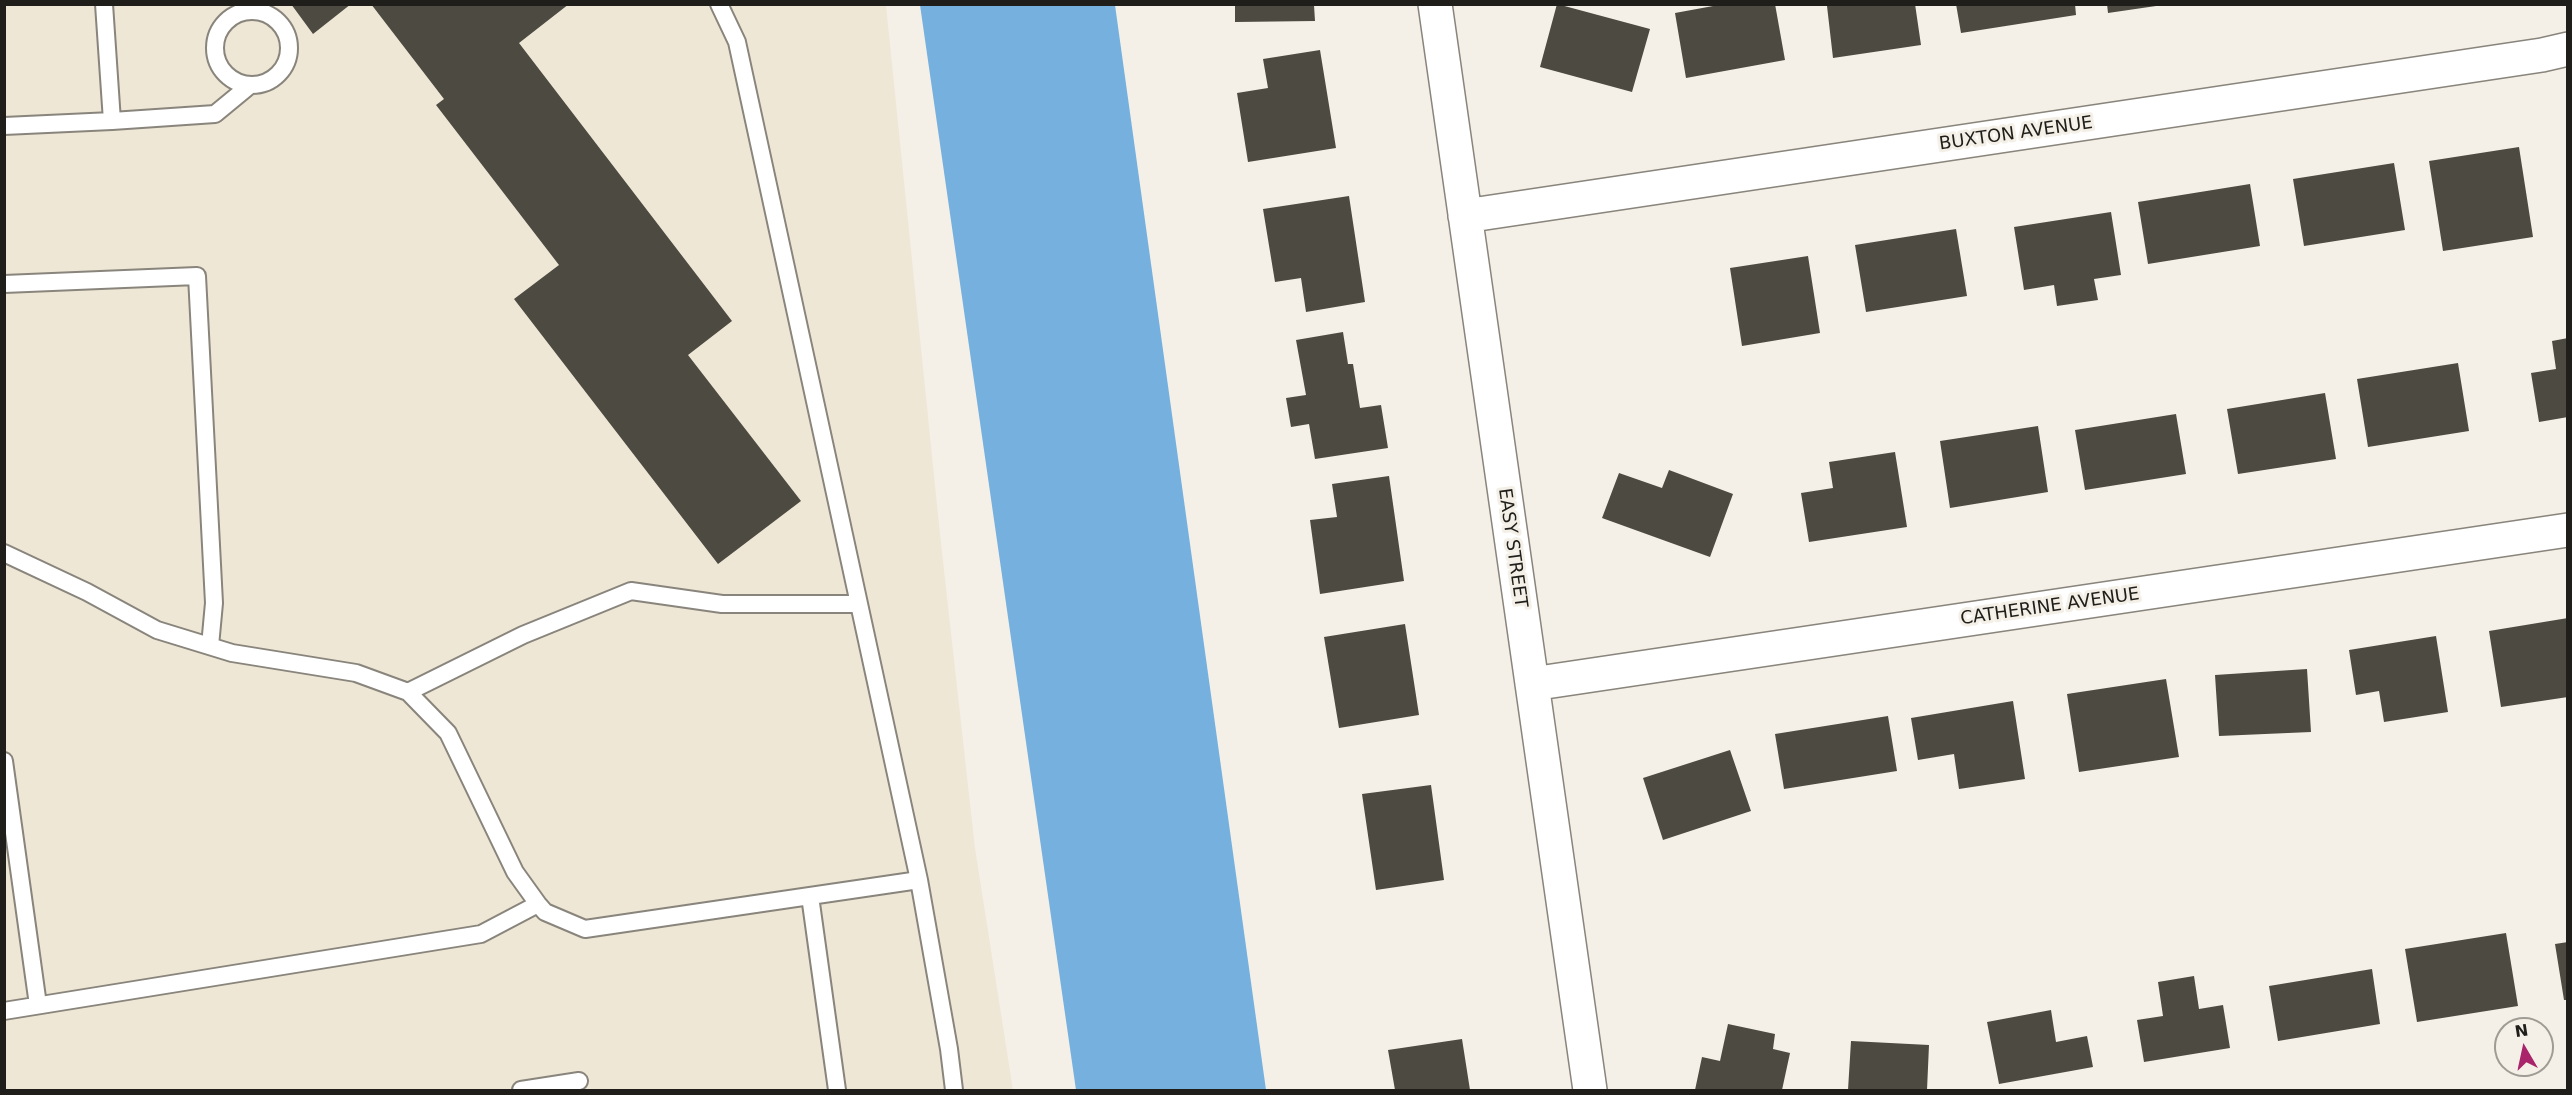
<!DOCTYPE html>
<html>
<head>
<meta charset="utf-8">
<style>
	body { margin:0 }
	#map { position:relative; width:2572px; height:1095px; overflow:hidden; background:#f4f0e7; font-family:"DejaVu Sans",sans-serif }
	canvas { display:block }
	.frame { position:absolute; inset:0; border:6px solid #1f1e1a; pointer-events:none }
	.north { position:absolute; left:2494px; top:1017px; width:60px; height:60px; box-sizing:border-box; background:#f4f0e7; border:2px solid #9f9c95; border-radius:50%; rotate:351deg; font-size:16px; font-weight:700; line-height:24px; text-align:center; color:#1f1e1a }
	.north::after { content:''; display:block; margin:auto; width:21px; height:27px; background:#aa246c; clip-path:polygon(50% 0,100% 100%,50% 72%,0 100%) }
</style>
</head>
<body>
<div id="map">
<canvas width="2572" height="1095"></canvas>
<div class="frame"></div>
<div class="north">N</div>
</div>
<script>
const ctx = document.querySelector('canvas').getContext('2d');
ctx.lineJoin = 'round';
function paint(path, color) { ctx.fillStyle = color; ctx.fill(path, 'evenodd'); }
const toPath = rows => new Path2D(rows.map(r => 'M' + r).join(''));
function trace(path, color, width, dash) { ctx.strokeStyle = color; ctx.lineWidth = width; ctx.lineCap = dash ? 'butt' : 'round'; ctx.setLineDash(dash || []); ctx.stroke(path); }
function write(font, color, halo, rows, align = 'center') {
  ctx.font = font + ' "DejaVu Sans",sans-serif'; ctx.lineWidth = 6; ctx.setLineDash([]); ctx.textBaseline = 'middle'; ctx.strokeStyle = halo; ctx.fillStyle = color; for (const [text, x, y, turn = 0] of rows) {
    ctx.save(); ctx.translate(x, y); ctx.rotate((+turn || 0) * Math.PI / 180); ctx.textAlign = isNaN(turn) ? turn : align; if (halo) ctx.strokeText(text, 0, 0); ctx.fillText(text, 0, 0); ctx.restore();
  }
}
paint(toPath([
	[5,5,886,5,940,534,975,848,1013,1090,5,1090]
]), '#eee7d6');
paint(toPath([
	[920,5,1115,5,1266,1090,1076,1090]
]), '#75b0df');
paint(toPath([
	[291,4,351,4,313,34],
	[371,4,569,4,519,43,732,321,688,355,801,501,718,564,514,299,559,265,436,105,444,99],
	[1557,4,1650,29,1632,92,1540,67],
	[1724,4,1775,4,1785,60,1686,78,1675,13],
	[1836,4,1915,4,1921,45,1833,58,1827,6],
	[1956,4,2075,4,2076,15,1961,33],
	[2107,4,2156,4,2156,6,2108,13],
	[1235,5,1314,5,1315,21,1235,22],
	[1320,50,1336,148,1248,162,1237,93,1268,88,1263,59],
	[2519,147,2533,237,2443,251,2429,161],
	[2394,163,2405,230,2304,246,2293,179],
	[2250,184,2260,246,2148,264,2138,202],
	[1349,196,1365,302,1306,312,1301,278,1275,282,1263,209],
	[2111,212,2121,275,2094,279,2098,300,2057,306,2054,285,2024,290,2014,227],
	[1956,229,1967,296,1866,312,1855,245],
	[1808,256,1820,333,1742,346,1730,268],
	[1343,332,1348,364,1353,364,1360,408,1381,405,1388,448,1315,459,1309,424,1291,427,1286,398,1306,395,1296,340],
	[2568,338,2568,417,2539,422,2531,373,2556,369,2552,341],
	[2458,363,2469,431,2368,447,2357,379],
	[2325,393,2336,459,2238,474,2227,409],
	[2176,414,2186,474,2085,490,2075,430],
	[2038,426,2048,492,1950,508,1940,441],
	[1895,452,1907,527,1809,542,1801,493,1833,488,1829,462],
	[1669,470,1733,494,1710,557,1602,518,1619,473,1662,488],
	[1389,476,1404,581,1320,594,1310,520,1337,517,1332,484],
	[2568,618,2568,697,2501,707,2489,631],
	[1405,624,1419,715,1339,728,1324,637],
	[2436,636,2448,712,2384,722,2379,691,2356,695,2349,650],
	[2307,669,2311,732,2219,736,2215,675],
	[2166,679,2179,757,2079,772,2067,694],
	[2013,701,2025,779,1959,789,1954,754,1918,760,1911,718],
	[1888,716,1897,771,1784,789,1775,734],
	[1730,750,1751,811,1663,840,1643,778],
	[1431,785,1444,880,1376,890,1362,794],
	[2506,933,2518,1006,2417,1022,2405,949],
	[2568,942,2568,1000,2564,1000,2555,944],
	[2372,969,2380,1024,2278,1041,2269,986],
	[2194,976,2199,1009,2223,1005,2230,1048,2144,1062,2137,1020,2163,1016,2158,982],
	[2051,1010,2056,1042,2087,1036,2093,1067,1999,1084,1987,1022],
	[1728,1024,1775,1034,1773,1049,1790,1053,1782,1090,1695,1090,1702,1057,1720,1061],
	[1462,1039,1470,1090,1395,1090,1388,1050],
	[1851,1041,1929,1045,1927,1090,1848,1090]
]), '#4d4a42');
const lane = toPath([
	[719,4,737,42,919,880,949,1049,954,1090],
	'215 48a37 37 0 1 1 74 0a37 37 0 1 1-74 0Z',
	[112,121,215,114,249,86],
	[4,126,112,121,104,4],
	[4,284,197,276,214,603,210,646],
	[4,553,87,592,157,630,232,653,356,673,408,692,448,733,515,872,538,904,545,912,585,929,919,880],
	[408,692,523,635,631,591,722,604,859,604],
	[4,761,38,1005],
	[810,896,837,1090],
	[4,1011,481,934,538,904],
	[521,1090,579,1081]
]);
const street = toPath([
	[1435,4,1590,1090],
	[1465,216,2542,55,2568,49],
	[1532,684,2568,530]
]);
trace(lane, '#89857c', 20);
trace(street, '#89857c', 36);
trace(lane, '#fff', 16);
trace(street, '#fff', 33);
write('18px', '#1f1e1a', '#f4f0e7', [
	["BUXTON AVENUE",2016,134,-8],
	["EASY STREET",1512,548,82],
	["CATHERINE AVENUE",2050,607,-8]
]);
</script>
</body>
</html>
